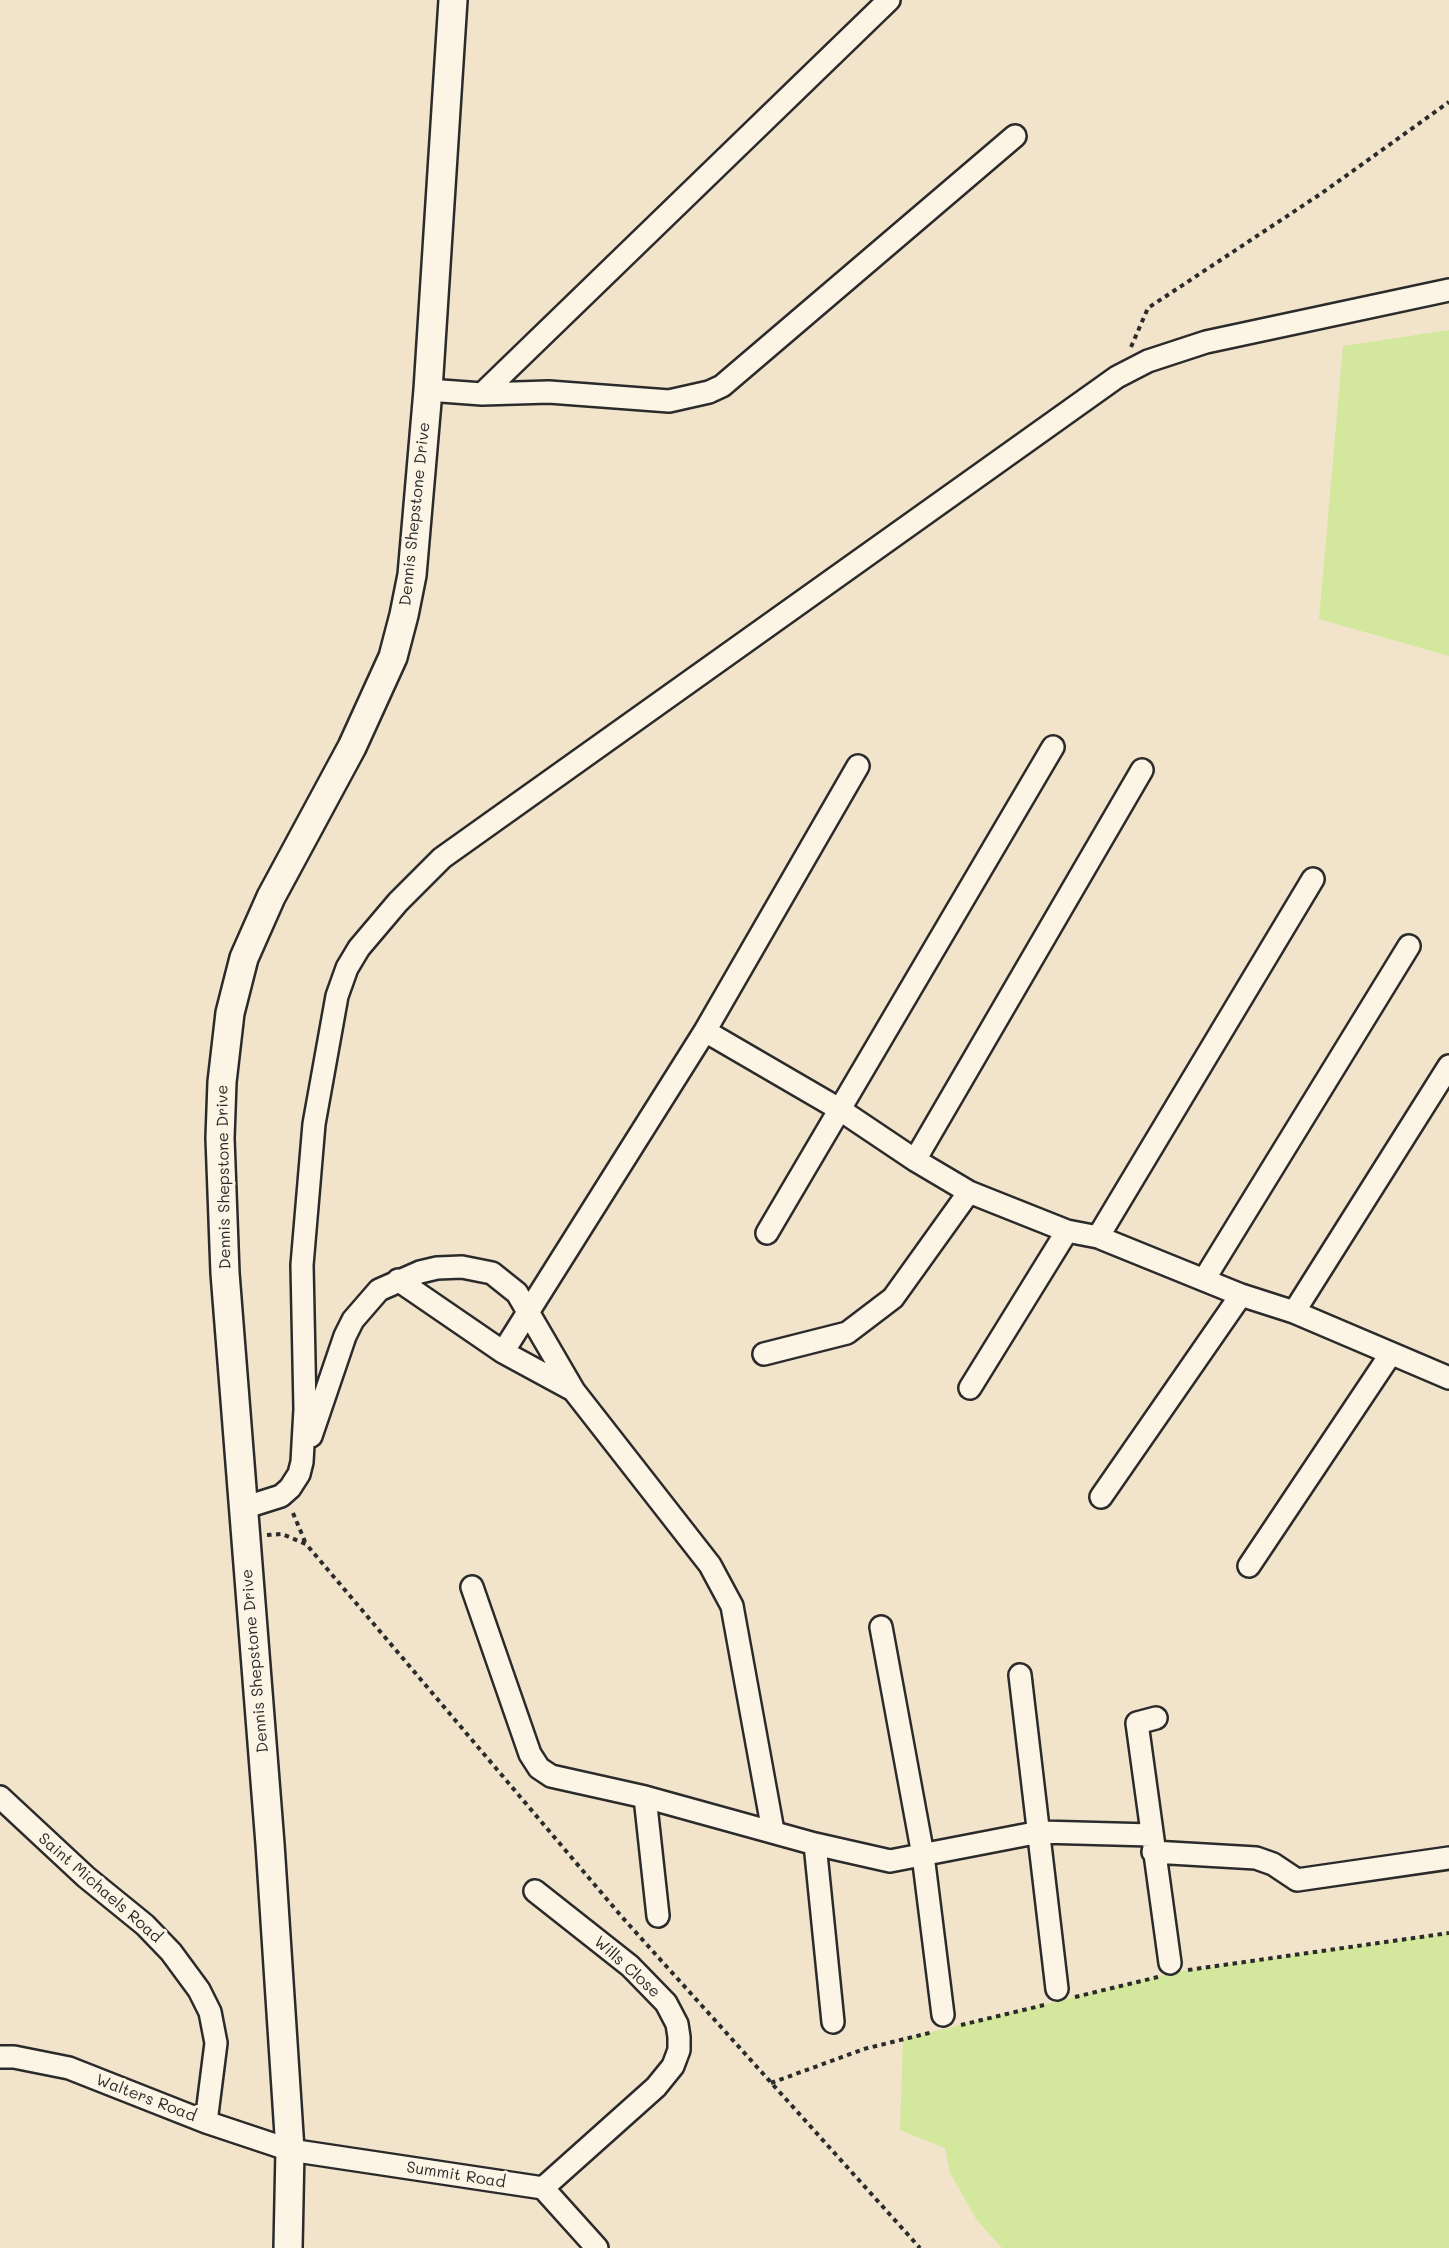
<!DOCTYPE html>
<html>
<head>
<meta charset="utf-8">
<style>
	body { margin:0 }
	canvas { display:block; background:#f2e4cb }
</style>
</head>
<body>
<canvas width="1449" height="2248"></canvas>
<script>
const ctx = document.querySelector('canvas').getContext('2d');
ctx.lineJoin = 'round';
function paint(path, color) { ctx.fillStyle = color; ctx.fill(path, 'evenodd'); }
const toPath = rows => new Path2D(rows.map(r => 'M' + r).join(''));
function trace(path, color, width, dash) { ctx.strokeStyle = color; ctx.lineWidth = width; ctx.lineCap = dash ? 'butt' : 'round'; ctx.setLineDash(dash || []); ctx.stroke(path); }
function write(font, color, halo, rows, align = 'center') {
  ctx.font = font + ' Mali,sans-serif'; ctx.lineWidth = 6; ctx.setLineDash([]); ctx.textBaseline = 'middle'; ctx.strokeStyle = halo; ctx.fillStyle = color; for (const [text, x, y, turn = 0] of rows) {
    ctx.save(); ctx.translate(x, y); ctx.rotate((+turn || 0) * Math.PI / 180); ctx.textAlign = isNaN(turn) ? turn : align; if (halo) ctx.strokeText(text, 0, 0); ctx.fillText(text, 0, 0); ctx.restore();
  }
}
paint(toPath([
	[1449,330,1449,656,1319,619,1343,346],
	[1449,1933,1449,2248,1002,2248,976,2219,950,2173,945,2148,900,2130,903,2039,1176,1972]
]), '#d3e89c');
const minor = toPath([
	[428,390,482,394,549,392,669,401,709,392,722,386,1015,136],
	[482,394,889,0],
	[705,1031,839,1109,915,1160,969,1192,1067,1231,1098,1237,1241,1295,1294,1312,1449,1378],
	[915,1160,1142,770],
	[767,1233,1053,747],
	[1098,1237,1313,879],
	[1205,1278,1409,946],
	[398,1280,503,1352,573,1390],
	[1294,1312,1449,1066],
	[503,1352,705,1031,858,766],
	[764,1354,847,1333,893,1298,969,1192],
	[970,1388,1067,1231],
	[311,1436,345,1336,353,1320,379,1290,420,1272,437,1268,462,1267,492,1273,517,1293,574,1391,710,1565,732,1606,773,1831],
	[1101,1497,1241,1295],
	[243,1508,281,1496,290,1488,299,1474,302,1462,305,1409,302,1265,314,1124,337,996,347,968,359,948,398,902,442,858,1117,377,1148,361,1206,342,1449,290],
	[1249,1566,1390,1355],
	[472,1587,530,1754,539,1768,551,1776,645,1797,815,1844,890,1861,1040,1832,1151,1835],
	[881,1627,923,1855,943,2015],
	[1020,1675,1057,1989],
	[1156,1718,1137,1723,1170,1963],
	[0,1797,86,1877,145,1925,171,1952,199,1990,210,2012,216,2043,206,2122],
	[645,1797,658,1916],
	[815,1844,833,2022],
	[1153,1852,1256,1858,1273,1864,1297,1880,1449,1858],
	[535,1891,630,1966,666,2003,677,2024,679,2037,679,2050,673,2066,656,2087,543,2188],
	[0,2057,14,2057,69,2068,206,2122,290,2150,543,2188,597,2248]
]);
const tertiary = toPath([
	[288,2248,290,2150,270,1844,225,1273,220,1138,222,1082,230,1013,244,958,271,897,352,747,393,657,404,615,412,575,428,390,453,0]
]);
trace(minor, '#2b2b2b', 26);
trace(tertiary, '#2b2b2b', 32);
trace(toPath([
	[1131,347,1148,308,1322,193,1449,102],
	[293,1513,306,1544],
	[267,1535,282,1534,306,1544,622,1917,920,2248],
	[1188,1970,1449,1933],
	[1075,1997,1158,1977],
	[961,2025,1044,2005],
	[771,2083,864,2049,933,2032]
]), '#2b2b2b', 4, [4.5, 4.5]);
trace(minor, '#fcf5e5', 21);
trace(tertiary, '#fcf5e5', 27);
write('16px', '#2b2b2b', '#fcf5e5', [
	["Dennis Shepstone Drive",415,514,-84],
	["Dennis Shepstone Drive",224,1177,-91],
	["Dennis Shepstone Drive",255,1661,-95],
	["Saint Michaels Road",100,1888,41],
	["Wills Close",627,1967,42],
	["Walters Road",146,2098,21],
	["Summit Road",456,2175,9]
]);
</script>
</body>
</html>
